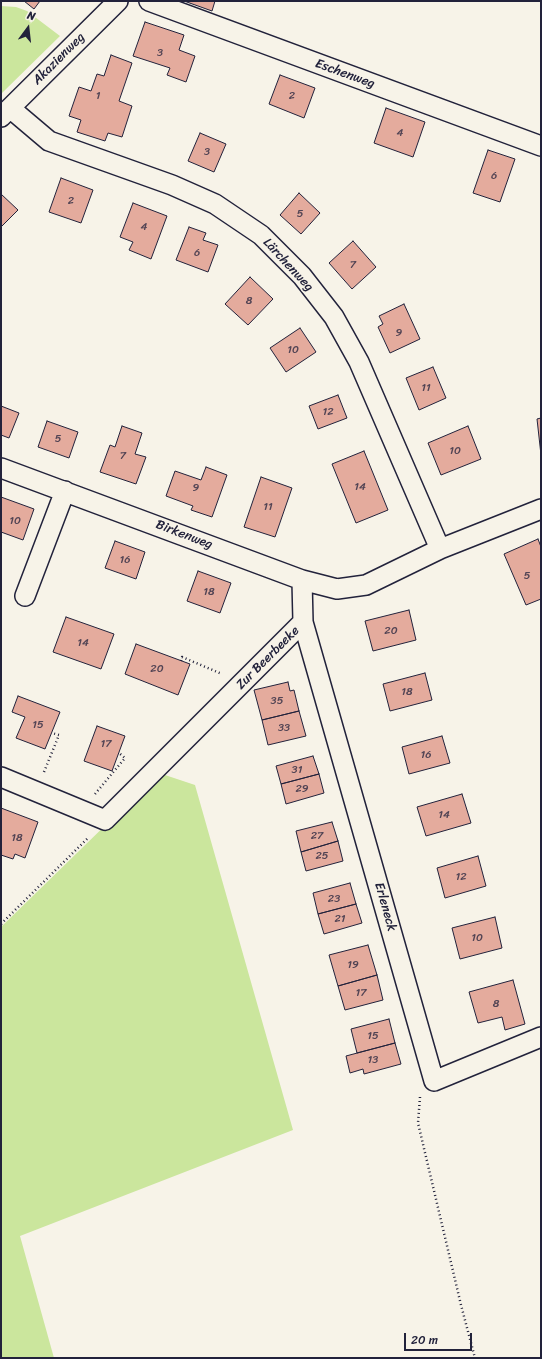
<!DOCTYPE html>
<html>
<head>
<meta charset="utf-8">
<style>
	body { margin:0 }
	#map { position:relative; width:542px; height:1359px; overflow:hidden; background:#f7f3e8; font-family:Sriracha,sans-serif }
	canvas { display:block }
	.frame { position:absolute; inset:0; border:2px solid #22223b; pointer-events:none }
	.north { position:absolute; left:8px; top:8px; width:40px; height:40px; -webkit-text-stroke:3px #f7f3e8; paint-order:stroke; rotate:15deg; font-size:11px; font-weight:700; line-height:16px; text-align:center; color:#22223b }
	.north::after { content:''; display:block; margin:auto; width:14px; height:18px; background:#22223b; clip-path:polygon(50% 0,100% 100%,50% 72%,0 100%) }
	.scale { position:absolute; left:404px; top:1333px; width:68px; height:18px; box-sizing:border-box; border:2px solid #22223b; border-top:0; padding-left:5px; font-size:12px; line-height:14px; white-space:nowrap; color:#22223b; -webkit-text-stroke:3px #f7f3e8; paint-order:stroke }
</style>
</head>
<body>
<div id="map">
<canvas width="542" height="1359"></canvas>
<div class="frame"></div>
<div class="north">N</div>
<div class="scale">20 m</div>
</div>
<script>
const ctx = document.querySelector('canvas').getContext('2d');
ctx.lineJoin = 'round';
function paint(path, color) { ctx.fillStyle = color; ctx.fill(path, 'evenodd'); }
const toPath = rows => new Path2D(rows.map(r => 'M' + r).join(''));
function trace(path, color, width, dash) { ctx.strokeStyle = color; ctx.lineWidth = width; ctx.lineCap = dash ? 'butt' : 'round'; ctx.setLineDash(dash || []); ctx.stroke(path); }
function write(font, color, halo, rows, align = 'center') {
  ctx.font = font + ' Sriracha,sans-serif'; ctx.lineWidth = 3; ctx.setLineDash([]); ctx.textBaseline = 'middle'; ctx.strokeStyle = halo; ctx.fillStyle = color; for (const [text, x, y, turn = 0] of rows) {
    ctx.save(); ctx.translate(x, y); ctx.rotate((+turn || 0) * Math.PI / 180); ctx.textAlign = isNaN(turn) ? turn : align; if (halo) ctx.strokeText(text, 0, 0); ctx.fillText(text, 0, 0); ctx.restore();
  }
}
paint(toPath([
	[1,6,16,7,27,11,60,36,1,94],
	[159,773,195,785,293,1130,20,1236,54,1358,1,1358,1,927]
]), '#cbe69d');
const building = toPath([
	[24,1,40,1,34,9,24,1],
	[184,1,215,1,212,11,184,1],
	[145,22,184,35,179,50,195,56,186,82,167,75,170,68,133,56,145,22],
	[111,55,132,63,119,101,132,106,122,137,108,133,105,141,77,132,81,120,69,116,79,87,91,91,97,74,104,76,111,55],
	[280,75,315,88,304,118,269,104,280,75],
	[386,108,425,122,413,157,374,143,386,108],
	[200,133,226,144,214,172,188,161,200,133],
	[488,150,515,159,500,202,473,193,488,150],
	[61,178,93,190,81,223,49,212,61,178],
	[299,193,320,213,301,234,280,215,299,193],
	[1,194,18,210,1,227,1,194],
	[133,203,167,216,151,259,129,250,133,242,120,237,133,203],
	[189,227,206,233,203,240,218,245,208,272,176,260,189,227],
	[353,241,376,267,352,289,329,263,353,241],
	[250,277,273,299,248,325,225,304,250,277],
	[404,304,420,339,390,353,378,327,383,324,379,316,404,304],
	[300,328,316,352,286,372,270,348,300,328],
	[433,367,446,398,419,410,406,378,433,367],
	[338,395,347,418,318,429,309,406,338,395],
	[1,406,19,413,9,438,1,435,1,406],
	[541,418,541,455,537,419,541,418],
	[47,421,78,432,69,458,38,447,47,421],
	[122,426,142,433,135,454,146,457,136,484,100,472,110,445,115,447,122,426],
	[468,426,481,459,441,475,428,443,468,426],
	[364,451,388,510,356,523,332,464,364,451],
	[206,467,227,475,212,517,191,510,193,506,166,496,175,471,201,480,206,467],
	[261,477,292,488,275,537,244,527,261,477],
	[1,497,34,509,23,540,1,532,1,497],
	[538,539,541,547,541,599,526,605,504,554,538,539],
	[115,541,145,552,136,579,105,568,115,541],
	[198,571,231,583,220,613,187,601,198,571],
	[409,610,416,640,373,651,365,621,409,610],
	[66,617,114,634,101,669,53,652,66,617],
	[136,644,190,664,178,695,125,674,136,644],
	[425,673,432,700,390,711,383,684,425,673],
	[288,682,290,691,294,690,299,711,262,720,254,690,288,682],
	[18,696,60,712,45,749,16,738,25,717,12,712,18,696],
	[299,711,306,736,268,745,262,720,299,711],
	[97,726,125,736,112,771,84,761,97,726],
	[442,736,450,763,409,774,402,747,442,736],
	[313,756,319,774,281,784,276,766,313,756],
	[319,774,324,793,286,804,281,784,319,774],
	[462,794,471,823,426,836,417,807,462,794],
	[1,808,38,822,25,858,15,854,13,859,1,855,1,808],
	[332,822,338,841,301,852,296,831,332,822],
	[338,841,343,861,306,871,301,852,338,841],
	[478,856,486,886,445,898,437,868,478,856],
	[350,883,356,904,318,914,313,893,350,883],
	[356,904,362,923,324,934,318,914,356,904],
	[495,917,502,948,460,959,452,928,495,917],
	[368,945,377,975,338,986,329,955,368,945],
	[377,975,383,1000,345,1010,338,986,377,975],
	[513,980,525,1024,505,1030,502,1017,478,1023,469,992,513,980],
	[389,1019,395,1043,357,1053,351,1029,389,1019],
	[395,1043,401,1064,364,1074,363,1069,350,1073,346,1056,395,1043]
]);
paint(building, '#e4ab9d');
trace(building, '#22223b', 1);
const minor = toPath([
	[149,1,541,146],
	[10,108,49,141,172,185,215,204,261,235,302,276,334,317,359,362,440,549],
	[1,117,118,1],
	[1,468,302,580,337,589,366,585,440,549,541,509],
	[25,596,65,491],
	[303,622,434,1081,541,1037],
	[1,777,105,820,303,622,302,580]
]);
trace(minor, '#22223b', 22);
trace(toPath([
	[181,661,182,657,222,674],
	[44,772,59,735,52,733],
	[95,794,125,758,119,753],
	[1,924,89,837],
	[420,1097,418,1123,461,1305,475,1358]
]), '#22223b', 2.5, [1, 3]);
trace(minor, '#f7f3e8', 19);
write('11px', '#524454', null, [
	["3",160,53],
	["1",98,96],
	["2",292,96],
	["4",400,133],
	["3",207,152],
	["6",494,176],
	["2",71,201],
	["5",300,214],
	["4",144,227],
	["6",197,253],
	["7",353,265],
	["8",249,301],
	["9",399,333],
	["10",293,350],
	["11",426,388],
	["12",328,412],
	["5",58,439],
	["10",455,451],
	["7",123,456],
	["14",360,487],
	["9",196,488],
	["11",268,507],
	["10",15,521],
	["16",125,560],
	["5",527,576],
	["18",209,592],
	["20",391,631],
	["14",83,643],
	["20",157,669],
	["18",407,692],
	["35",277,701],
	["15",38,725],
	["33",284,728],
	["17",106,744],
	["16",426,755],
	["31",297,770],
	["29",302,789],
	["14",444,815],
	["27",317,836],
	["18",17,838],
	["25",322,856],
	["12",461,877],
	["23",334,899],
	["21",340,919],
	["10",477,938],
	["19",353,965],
	["17",361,993],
	["8",496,1004],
	["15",373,1036],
	["13",373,1060]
]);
write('13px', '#22223b', '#f7f3e8', [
	["Akazienweg",59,59,-45],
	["Eschenweg",345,74,20],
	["Lärchenweg",288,265,47],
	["Birkenweg",184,535,21],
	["Zur Beerbeeke",268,658,-45],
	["Erleneck",385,907,74]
]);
</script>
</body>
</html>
